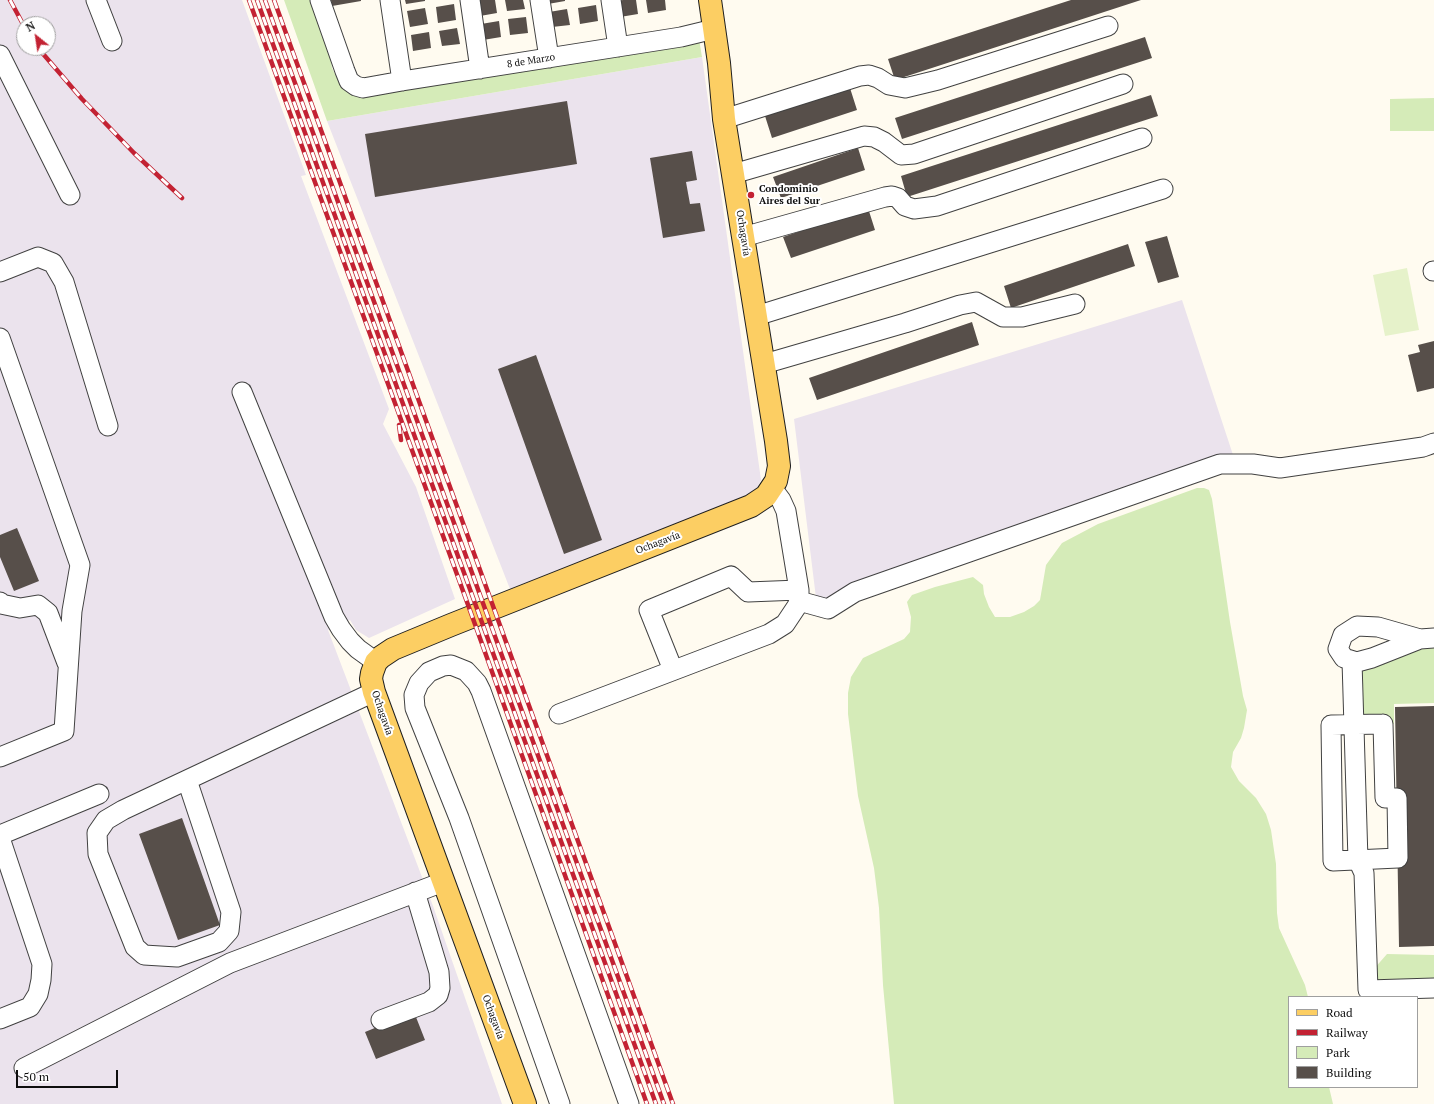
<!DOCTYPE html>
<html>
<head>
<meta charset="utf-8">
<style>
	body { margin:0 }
	#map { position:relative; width:1434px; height:1104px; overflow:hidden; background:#fffbf0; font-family:"PT Serif",serif }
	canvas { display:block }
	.legend { position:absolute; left:1288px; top:996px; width:130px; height:92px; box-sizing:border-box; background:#fff; border:1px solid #9f9f9f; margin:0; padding:5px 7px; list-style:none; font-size:12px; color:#0e0e0e }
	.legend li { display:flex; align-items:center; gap:8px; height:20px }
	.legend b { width:20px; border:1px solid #9f9f9f }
	.north { position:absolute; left:16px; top:16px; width:40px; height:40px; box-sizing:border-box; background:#fff; border:1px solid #9f9f9f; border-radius:50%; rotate:330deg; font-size:11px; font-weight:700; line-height:16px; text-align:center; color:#0e0e0e }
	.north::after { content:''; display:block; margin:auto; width:14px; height:18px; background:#c32233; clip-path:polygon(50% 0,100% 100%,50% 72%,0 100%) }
	.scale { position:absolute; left:16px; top:1070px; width:102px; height:18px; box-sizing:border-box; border:2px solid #0e0e0e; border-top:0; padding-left:5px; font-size:12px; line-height:14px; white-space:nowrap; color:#0e0e0e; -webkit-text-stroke:3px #fff; paint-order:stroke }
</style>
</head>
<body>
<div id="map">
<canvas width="1434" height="1104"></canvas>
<ul class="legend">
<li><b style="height:5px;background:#fcce63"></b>Road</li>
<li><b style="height:5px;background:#c32233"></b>Railway</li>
<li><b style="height:11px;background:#d5ebb8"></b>Park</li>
<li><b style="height:11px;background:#574f4a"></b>Building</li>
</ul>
<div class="north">N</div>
<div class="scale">50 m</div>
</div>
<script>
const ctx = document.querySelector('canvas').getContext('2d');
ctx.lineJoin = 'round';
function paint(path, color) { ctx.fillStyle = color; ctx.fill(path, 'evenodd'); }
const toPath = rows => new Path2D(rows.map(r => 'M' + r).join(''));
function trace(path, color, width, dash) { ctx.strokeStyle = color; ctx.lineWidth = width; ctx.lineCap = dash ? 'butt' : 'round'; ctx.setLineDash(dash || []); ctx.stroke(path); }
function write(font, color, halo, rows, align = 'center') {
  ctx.font = font + ' "PT Serif",serif'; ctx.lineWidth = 4; ctx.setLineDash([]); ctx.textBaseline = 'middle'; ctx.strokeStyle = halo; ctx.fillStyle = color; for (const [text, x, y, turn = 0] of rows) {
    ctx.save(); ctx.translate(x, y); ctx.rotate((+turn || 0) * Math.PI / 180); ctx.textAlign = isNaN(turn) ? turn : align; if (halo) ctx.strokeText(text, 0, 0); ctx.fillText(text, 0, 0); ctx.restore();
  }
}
paint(toPath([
	[0,0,242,0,306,175,301,176,389,409,383,424,416,487,455,599,369,638,356,630,350,620,328,630,433,906,502,1104,0,1104],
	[24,24,48,24,48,48,24,48],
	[702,57,761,480,755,492,510,589,327,121],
	[1182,300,1235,461,817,606,794,419]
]), '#ebe3ed');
paint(toPath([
	[284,0,314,0,330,52,332,68,337,78,344,85,699,39,702,57,327,121],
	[1434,98,1434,131,1390,131,1390,99],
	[1197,488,1204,488,1209,490,1212,499,1230,622,1243,696,1247,710,1244,728,1241,738,1233,752,1231,767,1239,781,1256,798,1266,814,1271,830,1276,864,1277,913,1279,928,1305,985,1308,997,1289,997,1289,1087,1329,1087,1333,1104,894,1104,883,985,879,908,874,868,858,796,848,714,848,693,851,677,863,658,904,639,910,632,911,617,907,602,912,595,935,587,973,577,983,585,984,594,989,607,995,617,1010,617,1024,612,1034,606,1040,600,1046,565,1062,543,1098,524],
	[1434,643,1434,703,1394,704,1394,724,1361,725,1360,674,1367,667],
	[1387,954,1434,955,1434,982,1371,984,1373,970]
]), '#d5ebb8');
paint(toPath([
	[1407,268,1419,330,1385,336,1373,275]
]), '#e6f2ca');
paint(toPath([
	[331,0,361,0,361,1,332,6],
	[405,0,425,0,425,1,406,4],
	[477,0,495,0,497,13,480,16],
	[505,0,523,0,525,9,507,11],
	[547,0,565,0,565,1,548,4],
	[623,0,636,0,638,14,620,17,618,1],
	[646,0,665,0,666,10,648,13],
	[1071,0,1141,0,895,80,888,59],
	[454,4,456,20,438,23,436,7],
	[596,5,598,21,580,24,578,8],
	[425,8,428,24,410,27,407,11],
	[567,9,570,25,552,27,549,12],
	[526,17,528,33,510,35,508,19],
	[499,21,501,37,483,40,481,24],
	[457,28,460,44,442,46,439,31],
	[429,32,431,48,413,51,411,35],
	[1145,37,1152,58,902,139,895,118],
	[850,88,857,110,772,138,765,116],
	[1151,95,1158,116,907,197,901,176],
	[567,101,577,164,375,197,365,134],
	[858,148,865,170,781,198,773,177],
	[692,151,697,180,686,182,690,204,700,203,705,231,663,238,650,158],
	[868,208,875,230,791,258,783,237],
	[1167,236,1179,277,1158,283,1145,242],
	[1128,244,1135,266,1011,308,1004,286],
	[972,322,979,345,817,400,809,378],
	[1434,341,1434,388,1417,392,1408,355,1420,352,1418,345],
	[536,355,602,540,564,554,498,369],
	[17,528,39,581,14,591,0,557,0,535],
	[1434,706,1434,946,1399,947,1395,707],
	[182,818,220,925,178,940,139,834],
	[414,1012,425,1040,376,1059,365,1032]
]), '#574f4a');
const minor = toPath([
	[96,0,112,41],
	[320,0,345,71,349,81,356,86,363,88,402,81,681,37,714,29],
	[390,0,402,81],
	[470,0,480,69],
	[540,0,549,58],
	[611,0,618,47],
	[0,55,70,195],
	[724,119,860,76,869,75,878,78,889,85,905,88,938,80,1108,26],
	[733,174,864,136,874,137,884,142,901,155,914,154,1123,84],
	[743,237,885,197,892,196,898,198,905,206,914,209,937,206,1142,138],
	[1433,271,1434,271],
	[0,272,38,257,53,263,64,282,108,426],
	[756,316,1163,189],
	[0,338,80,565,72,611,64,731,0,757],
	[764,364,905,323,960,305,976,302,1003,317,1022,317,1075,304],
	[242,392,334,617,341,629,350,641,358,649,376,662],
	[799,601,828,609,855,592,1220,464,1253,464,1280,468,1423,447,1434,443],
	[0,602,1,604,20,608,38,605,48,613,67,663],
	[1420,639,1378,627,1357,626,1343,635,1338,649,1344,658,1357,662,1372,658,1420,639,1434,638],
	[1352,661,1358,860,1364,873,1368,990,1434,988],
	[673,670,649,610,731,576,748,592,799,590],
	[559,714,769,634,785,624,797,606,799,601,799,590,786,511,781,500,772,488],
	[1383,724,1385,798,1397,798,1398,858,1333,861,1331,725,1383,724],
	[187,780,231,912,229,931,219,942,177,957,144,955,135,947,98,854,97,833,106,820,123,810,374,692],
	[0,835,99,794],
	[0,838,42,964,41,980,38,994,30,1007,0,1019],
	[381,1020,429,1002,438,995,440,988,439,972,415,892],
	[24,1068,230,963,443,882],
	[560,1104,459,818,415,708,414,695,419,683,429,672,443,666,451,665,466,671,477,683,481,691,629,1104]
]);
const major = toPath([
	[525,1104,374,692,371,679,372,673,376,662,381,657,393,649,451,625,751,506,766,496,776,481,779,466,776,441,724,119,719,63,710,0]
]);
trace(minor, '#414141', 21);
trace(major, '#1f1f1f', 24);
trace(minor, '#fff', 19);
trace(major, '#fcce63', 22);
const rail = toPath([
	[10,0,24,26],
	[249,0,467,602,647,1104],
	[257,0,656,1104],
	[265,0,664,1104],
	[274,0,673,1104],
	[38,48,82,99,134,153,182,198],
	[399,425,401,440]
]);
trace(rail, '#c32233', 4.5);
trace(rail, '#fff', 3, [9]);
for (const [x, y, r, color] of [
	[751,195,4,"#c32233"]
]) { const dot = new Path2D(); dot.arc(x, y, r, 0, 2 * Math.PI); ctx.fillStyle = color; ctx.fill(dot); trace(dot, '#fff', 1.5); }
write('10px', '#0e0e0e', '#fff', [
	["8 de Marzo",531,61,-9],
	["Ochagavía",743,233,81],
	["Ochagavía",658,543,-21],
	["Ochagavía",382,713,71],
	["Ochagavía",493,1017,70]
]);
write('bold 10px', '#0e0e0e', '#fff', [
	["Condominio",759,189],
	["Aires del Sur",759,201]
], 'left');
</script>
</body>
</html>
